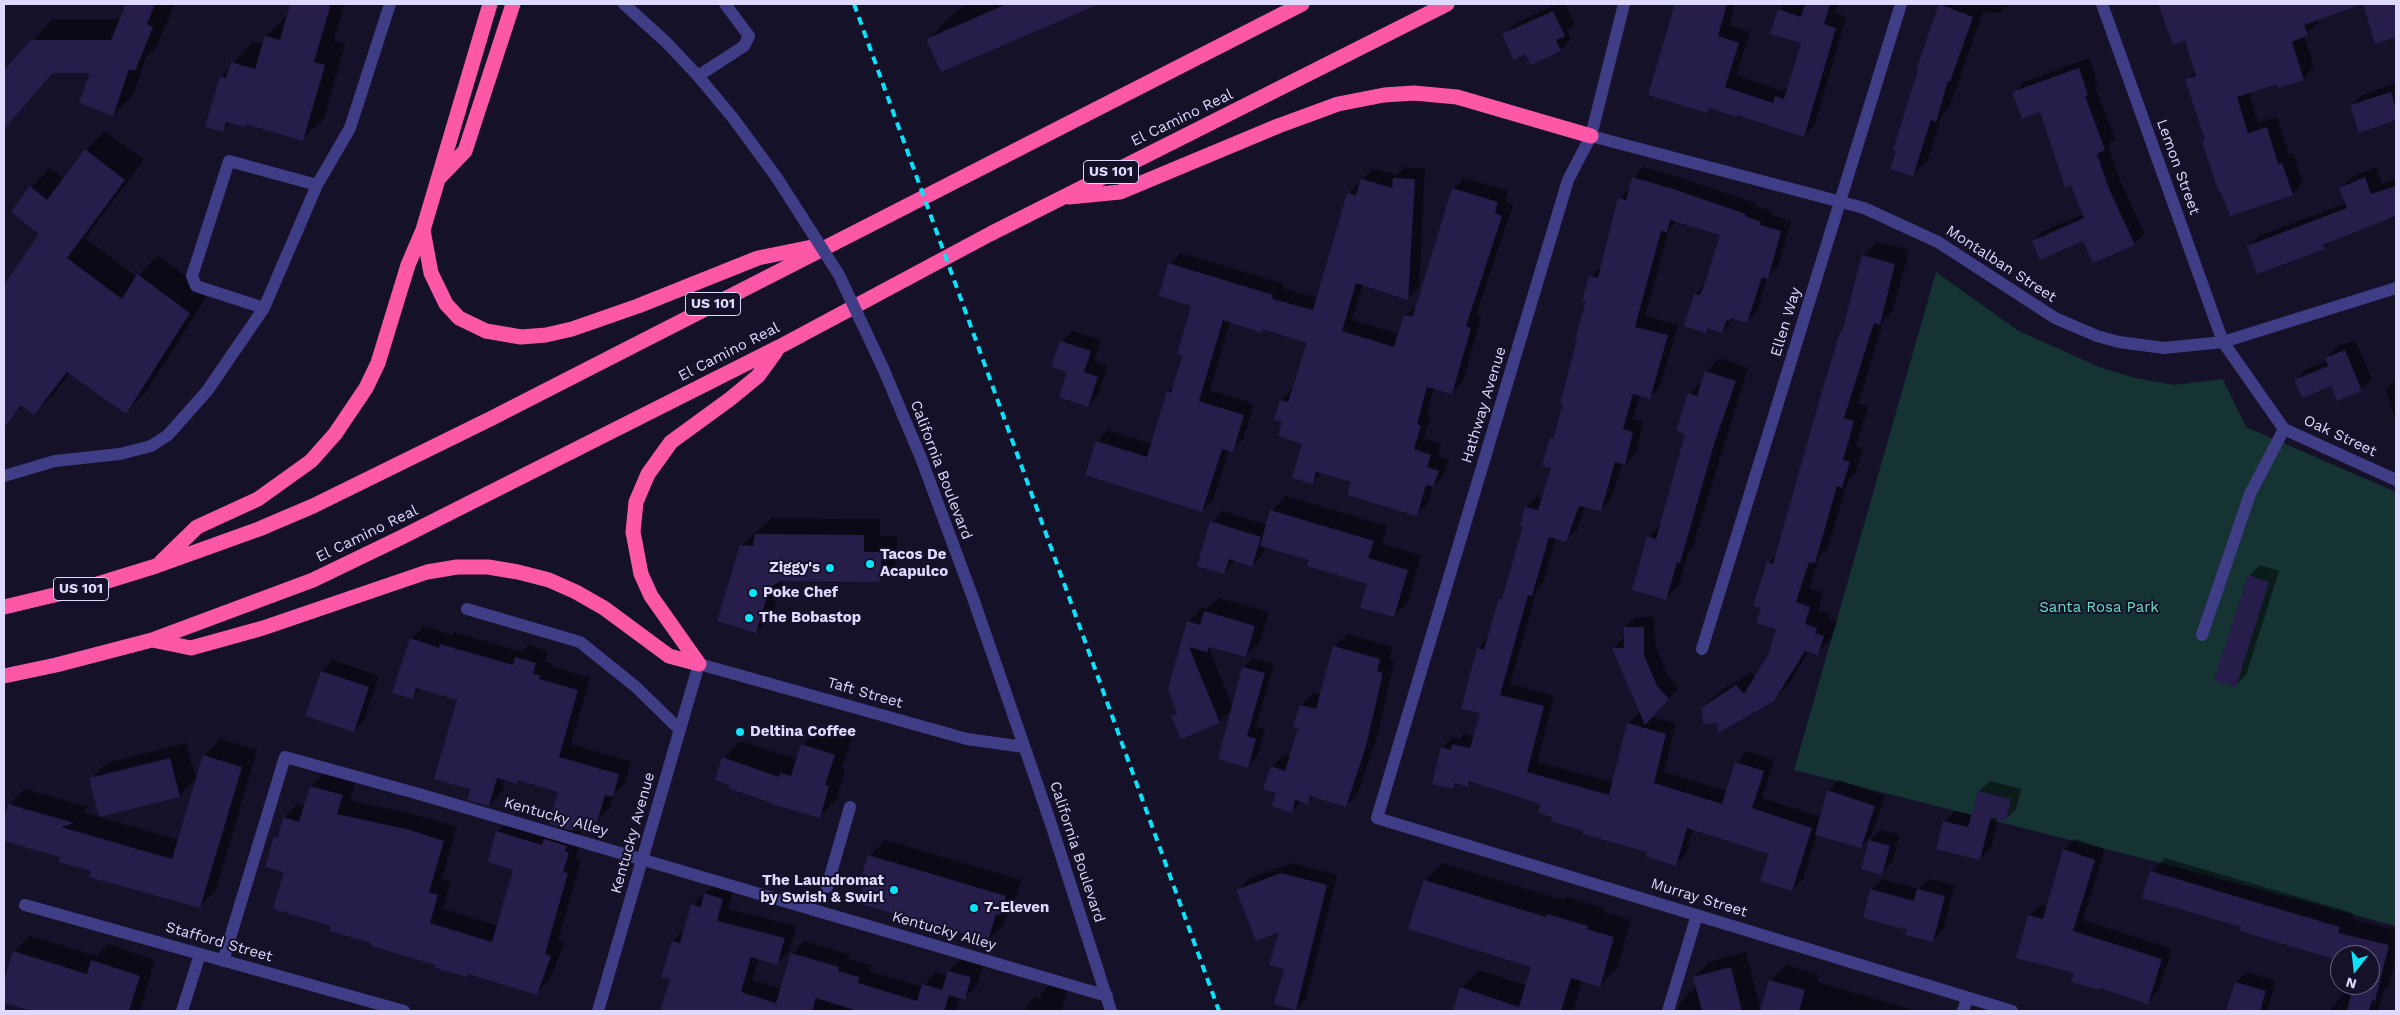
<!DOCTYPE html>
<html>
<head>
<meta charset="utf-8">
<style>
	body { margin:0 }
	#map { position:relative; width:2400px; height:1015px; overflow:hidden; background:#151129; font-family:"Work Sans",sans-serif }
	canvas { display:block }
	.frame { position:absolute; inset:0; border:5px solid #dedafe; pointer-events:none }
	.north { position:absolute; left:2330px; top:945px; width:50px; height:50px; box-sizing:border-box; background:#151129; border:1px solid #65617e; border-radius:50%; rotate:196deg; font-size:14px; font-weight:700; line-height:20px; text-align:center; color:#dedafe }
	.north::after { content:''; display:block; margin:auto; width:18px; height:22px; background:#0ae3fa; clip-path:polygon(50% 0,100% 100%,50% 72%,0 100%) }
</style>
</head>
<body>
<div id="map">
<canvas width="2400" height="1015"></canvas>
<div class="frame"></div>
<div class="north">N</div>
</div>
<script>
const ctx = document.querySelector('canvas').getContext('2d');
ctx.lineJoin = 'round';
function paint(path, color) { ctx.fillStyle = color; ctx.fill(path, 'evenodd'); }
const toPath = rows => new Path2D(rows.map(r => 'M' + r).join(''));
function trace(path, color, width, dash) { ctx.strokeStyle = color; ctx.lineWidth = width; ctx.lineCap = dash ? 'butt' : 'round'; ctx.setLineDash(dash || []); ctx.stroke(path); }
function write(font, color, halo, rows, align = 'center') {
  ctx.font = font + ' "Work Sans",sans-serif'; ctx.lineWidth = 4; ctx.setLineDash([]); ctx.textBaseline = 'middle'; ctx.strokeStyle = halo; ctx.fillStyle = color; for (const [text, x, y, turn = 0] of rows) {
    ctx.save(); ctx.translate(x, y); ctx.rotate((+turn || 0) * Math.PI / 180); ctx.textAlign = isNaN(turn) ? turn : align; if (halo) ctx.strokeText(text, 0, 0); ctx.fillText(text, 0, 0); ctx.restore();
  }
}
paint(toPath([
	[1936,272,2017,330,2099,367,2135,378,2174,385,2223,379,2246,427,2396,492,2396,926,2161,863,1794,770]
]), '#143332');
paint(toPath([
	[127,4,174,5,156,48,146,57,134,94,113,115,92,72,55,72,7,123,4,123,4,72,53,19,121,19],
	[292,4,349,4,344,6,334,41,345,44,324,118,302,139,247,123,245,126,231,122,223,130,221,77,253,41,264,44,266,36,288,15],
	[969,4,1095,4,942,70,928,39,958,9],
	[1557,4,1565,4,1575,24,1567,31,1571,39,1561,50,1531,64,1526,53,1504,35,1514,24],
	[1679,4,1735,4,1729,25,1750,32,1736,75,1783,91,1789,86,1802,42,1779,10,1785,4,1837,4,1835,13,1846,17,1815,124,1804,135,1711,107,1707,111,1676,16],
	[1941,4,2009,4,2000,13,1983,12,1950,106,1942,114,1928,160,1913,174],
	[2159,4,2359,4,2316,19,2318,23,2304,35,2314,68,2303,79,2278,82,2249,92,2258,123,2277,117,2289,155,2293,153,2303,183,2292,194,2204,141,2206,139,2186,80,2196,71,2186,39,2173,43],
	[2363,4,2396,4,2396,36,2375,43],
	[2089,58,2098,83,2095,86,2115,139,2108,146,2119,178,2144,233,2134,244,2084,240,2033,241,2043,231,2084,214,2040,111,2014,93,2024,82],
	[2396,83,2396,119,2360,131,2351,106,2362,95],
	[105,131,144,160,85,238,137,277,158,256,209,293,145,393,126,412,70,372,54,394,34,413,23,405,9,419,4,415,4,374,19,354,4,345,4,287,41,233,31,187,50,168,64,179,86,150],
	[1405,167,1425,169,1419,287,1408,298,1363,284,1352,320,1399,334,1405,315,1418,305,1453,189,1464,178,1508,191,1505,202,1513,205,1476,315,1481,317,1463,381,1452,393,1434,388,1427,413,1431,415,1424,438,1441,444,1438,456,1449,460,1444,475,1433,486,1428,503,1417,514,1352,481,1322,473,1313,482,1304,443,1284,422,1275,419,1281,400,1292,389,1309,342,1264,328,1262,331,1230,321,1210,390,1254,404,1243,439,1232,450,1229,449,1213,500,1202,511,1087,474,1097,441,1108,430,1152,444,1168,392,1175,385,1192,305,1170,264,1181,253,1284,284,1283,288,1318,298,1348,194,1373,169,1397,175],
	[1643,167,1684,179,1756,203,1755,206,1771,211,1770,214,1791,221,1778,267,1768,276,1757,311,1746,322,1734,318,1722,332,1710,328,1706,332,1695,294,1706,283,1721,234,1677,221,1669,229,1645,316,1678,325,1660,387,1649,398,1640,395,1633,419,1643,422,1636,453,1625,464,1622,463,1611,499,1600,510,1585,506,1577,529,1566,540,1556,538,1543,583,1537,589,1510,684,1554,696,1537,762,1613,782,1628,724,1639,713,1642,714,1613,648,1624,638,1625,627,1636,617,1654,617,1655,643,1667,675,1679,688,1652,717,1676,723,1664,772,1727,791,1737,762,1747,751,1774,760,1762,798,1821,817,1828,791,1839,780,1885,796,1871,836,1861,846,1817,834,1803,879,1792,890,1770,853,1693,829,1686,853,1676,864,1648,851,1585,830,1553,816,1542,803,1472,780,1467,785,1458,783,1453,788,1442,748,1453,737,1459,739,1464,734,1474,736,1481,712,1478,649,1489,637,1500,599,1505,594,1525,526,1526,507,1537,497,1543,498,1552,467,1551,439,1556,434,1564,403,1587,300,1590,277,1602,266,1620,198,1630,188,1633,178],
	[2376,167,2382,184,2396,179,2396,218,2390,220,2389,218,2331,241,2324,248,2248,247,2259,236,2346,203,2341,188,2352,177],
	[1877,242,1909,250,1893,310,1884,319,1858,404,1868,407,1856,446,1863,448,1856,472,1848,480,1828,548,1819,557,1809,588,1823,593,1818,610,1830,614,1828,619,1837,622,1831,639,1817,653,1809,651,1788,685,1774,700,1718,721,1702,708,1716,694,1751,672,1756,678,1770,653,1778,628,1762,608,1768,563,1778,553,1841,332,1844,329,1863,256],
	[1072,331,1101,340,1094,361,1108,366,1098,395,1088,406,1068,372,1061,342],
	[2355,340,2372,379,2361,390,2295,380,2306,369,2327,361,2326,358,2337,347],
	[1719,358,1748,368,1692,549,1688,553,1679,585,1666,598,1648,537,1662,523,1687,433,1689,394,1703,381,1706,371],
	[2396,380,2396,421,2386,390],
	[1286,496,1387,526,1382,544,1421,555,1408,601,1394,616,1368,583,1310,560,1265,546,1263,554,1252,565,1235,560,1224,573,1212,522,1222,511,1267,525,1272,511],
	[772,518,880,519,880,536,897,536,896,564,880,580,783,579,772,615,756,632,741,546],
	[2260,565,2279,571,2246,675,2235,686,2249,576],
	[1219,598,1269,612,1260,642,1246,656,1212,646,1209,648,1233,708,1243,668,1253,658,1274,664,1256,727,1265,729,1257,757,1248,766,1233,709,1219,722,1173,716,1178,711,1188,622,1202,608,1207,609],
	[424,626,452,635,454,632,522,652,529,645,548,651,545,661,552,663,551,666,590,678,571,744,631,762,625,783,614,794,610,808,597,820,585,817,571,830,580,832,578,838,581,839,576,858,581,860,558,941,564,943,550,979,537,993,469,973,467,976,333,926,285,871,267,866,276,836,281,831,284,818,298,804,305,807,311,786,325,773,355,782,350,800,424,817,457,827,442,879,451,881,443,909,498,926,514,869,498,832,511,818,554,831,559,825,559,791,520,780,517,782,505,779,502,792,489,805,472,789,458,699,422,688,412,698,411,639],
	[1347,634,1392,647,1389,659,1394,661,1378,733,1358,793,1346,806,1314,796,1307,803,1302,801,1291,811,1278,793,1272,767,1284,755,1291,757,1300,727,1295,726,1301,705,1314,693,1321,695,1335,646],
	[333,660,379,676,364,720,353,731,322,671],
	[820,728,852,738,842,768,845,769,837,799,820,816,723,758,740,741,796,759,803,745],
	[220,739,257,750,216,890,200,906,92,870,62,857,4,840,4,824,9,805,25,789,88,807,83,812,178,840,204,756],
	[186,743,196,779,179,796,91,779,107,763],
	[1990,781,2021,789,2016,809,2005,820,1998,818,1991,848,1980,859,1945,822,1955,811,1973,815,1979,791],
	[1881,830,1900,835,1892,862,1881,873,1862,868,1870,840],
	[2075,839,2105,849,2083,920,2172,949,2158,991,2147,1002,2075,972,2029,916,2040,905,2048,907,2064,850],
	[885,840,1021,880,1016,898,1010,904,1004,924,988,940,868,875,869,856],
	[2165,858,2353,913,2352,919,2396,930,2396,955,2389,986,2384,990,2378,1011,2329,1011,2344,993,2350,995,2353,985,2370,985,2370,955,2340,955,2340,959,2243,927,2151,872],
	[1292,863,1337,875,1306,998,1296,1009,1285,969,1281,930,1238,890,1248,879],
	[1442,863,1563,900,1566,897,1605,908,1604,912,1631,920,1617,968,1600,985,1582,980,1573,1011,1454,1011,1461,988,1479,970,1527,986,1533,966,1425,880],
	[1882,879,1919,889,1929,879,1955,885,1943,930,1933,941,1908,929,1871,890],
	[718,882,735,886,728,909,796,926,789,951,777,963,759,958,752,980,781,989,792,954,804,941,850,955,849,959,871,965,869,971,923,987,935,972,947,976,949,971,961,959,983,965,977,986,964,998,960,997,956,1011,661,1011,671,978,673,941,685,929,692,905],
	[30,936,97,956,108,944,155,960,140,1011,36,1011,4,1001,4,984,14,952],
	[1746,952,1761,1011,1678,1011,1681,1002,1696,986,1694,977,1709,962],
	[1786,965,1819,975,1817,982,1917,1011,1761,1011,1770,981],
	[2247,972,2276,981,2267,1011,2227,1011,2236,982],
	[1051,984,1068,989,1061,1011,1024,1011,1034,997,1040,999,1041,994]
]), '#0007');
paint(toPath([
	[126,4,155,4,147,24,153,27,135,71,129,69,113,116,79,103,90,73,53,73,4,129,4,70,31,40,111,40],
	[290,4,331,4,314,62,325,65,303,141,246,124,245,127,226,122,223,132,205,127,220,76,226,78,231,62,255,69,265,36,280,40],
	[1007,4,1099,4,941,72,926,39],
	[1675,4,1727,4,1718,36,1739,43,1725,87,1773,103,1775,96,1784,99,1801,43,1770,34,1778,9,1801,17,1805,4,1830,4,1824,24,1836,28,1804,137,1737,115,1737,117,1709,108,1707,113,1648,95],
	[1939,4,1973,17,1950,82,1948,81,1936,122,1931,120,1913,176,1890,169,1896,151,1893,150,1918,70,1916,70],
	[2158,4,2356,4,2357,6,2304,25,2308,35,2292,42,2304,80,2278,88,2277,84,2237,97,2248,133,2267,127,2278,164,2282,163,2293,195,2230,216,2221,192,2219,192,2202,141,2205,140,2185,79,2196,76,2185,40,2173,45],
	[2363,4,2396,4,2396,37,2375,44],
	[1553,11,1565,36,1556,40,1561,51,1531,65,1525,54,1514,60,1502,34],
	[2079,68,2088,95,2085,96,2105,150,2097,154,2109,189,2135,245,2093,263,2083,241,2040,260,2032,241,2084,218,2071,185,2065,187,2040,112,2022,119,2012,92],
	[2391,92,2396,109,2396,120,2359,133,2350,105],
	[85,149,125,180,67,258,122,299,137,274,190,313,126,414,67,372,34,415,21,405,4,428,4,285,39,234,11,212,30,186,47,200],
	[1632,177,1673,189,1746,214,1745,216,1761,222,1760,225,1781,231,1768,279,1762,277,1747,323,1731,318,1731,321,1727,320,1722,333,1708,328,1706,333,1684,326,1694,294,1700,295,1704,286,1720,235,1670,220,1667,232,1661,231,1635,327,1668,335,1650,399,1633,394,1623,429,1633,432,1625,465,1615,462,1601,511,1579,506,1566,542,1549,537,1532,596,1528,595,1500,695,1544,706,1527,772,1609,795,1627,723,1666,734,1654,783,1722,804,1735,762,1764,771,1752,808,1812,828,1792,891,1760,881,1769,854,1687,828,1676,866,1645,856,1647,852,1583,834,1584,831,1550,821,1552,817,1538,813,1540,804,1469,781,1468,787,1455,783,1454,789,1432,784,1441,747,1451,750,1452,744,1470,748,1480,713,1461,709,1477,648,1484,650,1499,598,1502,599,1523,526,1520,526,1525,507,1538,510,1551,468,1542,466,1550,438,1553,439,1563,404,1560,403,1577,340,1575,339,1586,301,1582,301,1589,276,1598,278,1618,198,1626,200],
	[2365,177,2371,194,2396,186,2396,216,2323,245,2325,249,2257,274,2247,246,2347,208,2339,188],
	[1393,178,1415,179,1408,300,1356,283,1342,331,1394,347,1404,315,1413,316,1452,188,1498,202,1495,213,1502,216,1466,326,1471,328,1452,394,1427,387,1417,424,1421,426,1414,449,1431,455,1427,467,1439,471,1433,487,1426,485,1417,516,1347,495,1351,482,1316,472,1313,484,1292,478,1302,444,1278,436,1282,422,1274,420,1280,400,1288,402,1307,343,1263,329,1262,333,1223,320,1199,401,1244,415,1233,452,1222,449,1202,512,1085,475,1096,441,1147,457,1167,391,1171,393,1182,356,1177,354,1191,306,1159,296,1168,263,1273,295,1272,299,1313,310,1347,193,1356,195,1361,179,1392,188],
	[1862,255,1895,264,1880,325,1874,323,1844,418,1854,421,1843,460,1850,462,1842,488,1837,486,1815,563,1809,562,1796,602,1810,607,1805,624,1817,628,1815,633,1824,636,1818,655,1805,651,1774,701,1718,733,1717,723,1704,724,1701,708,1736,685,1744,694,1769,653,1776,629,1756,623,1761,608,1753,606,1767,562,1773,564,1821,395,1840,332,1842,332],
	[1060,341,1091,351,1084,372,1098,377,1088,407,1059,397,1067,372,1051,367],
	[2345,350,2362,391,2337,401,2331,386,2302,398,2294,380,2328,366,2325,358],
	[1705,371,1736,381,1714,444,1680,563,1677,562,1666,600,1632,590,1647,536,1656,539,1685,434,1676,431,1688,393,1697,396],
	[1270,510,1374,541,1368,558,1408,570,1394,617,1360,608,1367,584,1307,566,1309,560,1260,546],
	[1210,521,1261,537,1252,567,1229,559,1224,574,1197,566],
	[755,534,864,535,864,552,882,552,880,582,781,581,770,587,756,633,717,621,740,545,753,546],
	[2248,575,2269,582,2236,687,2214,680],
	[1204,611,1255,626,1246,657,1209,647,1207,652,1189,647,1220,723,1181,739,1171,716,1177,714,1168,689,1187,621,1200,625],
	[1624,627,1644,627,1644,655,1657,686,1669,699,1645,725,1612,648,1624,648],
	[410,638,439,648,440,644,513,665,515,657,536,663,533,674,540,675,539,679,578,690,559,757,619,774,613,797,605,795,597,822,578,816,572,831,549,824,558,792,518,780,517,784,497,778,489,806,467,800,470,789,434,779,457,700,416,688,413,699,392,693],
	[1333,646,1380,659,1377,671,1383,673,1366,746,1346,807,1310,796,1308,804,1295,800,1292,813,1272,806,1276,793,1263,789,1271,766,1285,771,1298,728,1293,727,1300,705,1316,709],
	[1242,667,1265,673,1247,736,1256,739,1248,768,1218,759],
	[321,671,369,687,354,732,305,716],
	[801,744,835,755,825,785,829,786,820,818,772,804,772,803,728,788,729,785,715,780,722,757,779,777,780,773,791,776],
	[203,755,242,767,200,908,89,877,91,871,59,862,60,857,4,841,4,819,8,804,74,823,61,827,172,859],
	[170,758,180,797,99,817,89,778],
	[310,786,343,795,337,814,410,830,444,841,429,892,438,895,430,923,492,942,513,870,488,862,496,831,542,845,544,839,567,846,565,851,569,853,563,872,568,873,545,954,551,956,537,995,468,974,467,977,435,968,436,965,371,946,371,943,330,931,331,926,273,909,284,872,265,867,274,836,278,837,283,817,299,822],
	[1827,790,1875,806,1861,848,1815,835],
	[1978,791,2011,799,2006,821,1991,817,1980,860,1936,849,1943,821,1968,827],
	[1869,840,1890,846,1882,875,1861,869],
	[2063,849,2095,860,2073,931,2162,959,2148,1004,2100,988,2099,990,2071,982,2074,973,2016,958,2028,915,2043,919],
	[868,855,1006,896,1000,915,996,914,988,941,858,903,866,875,862,874],
	[2150,871,2340,927,2338,933,2389,945,2375,1001,2372,1000,2369,1011,2347,1011,2353,985,2370,985,2370,955,2340,955,2340,961,2240,931,2241,927,2142,898],
	[1281,873,1327,885,1296,1010,1274,1004,1284,969,1269,965,1279,932,1256,941,1236,890],
	[1424,880,1546,917,1547,914,1588,926,1587,929,1614,937,1600,987,1571,978,1561,1011,1453,1011,1460,987,1519,1007,1531,967,1408,929],
	[1870,889,1914,901,1917,889,1945,896,1933,942,1905,935,1907,930,1863,918],
	[704,893,723,899,717,921,785,938,777,965,751,957,741,992,776,1003,791,953,839,967,838,971,859,977,858,983,917,1001,922,984,942,990,948,971,971,977,965,1000,949,995,944,1011,858,1011,816,998,812,1011,660,1011,670,979,661,977,672,941,680,943,691,904,701,907],
	[13,951,87,974,91,960,140,976,129,1011,32,1011,4,1003,4,980],
	[1731,967,1742,1011,1702,1011,1693,977],
	[1769,980,1805,990,1799,1011,1760,1011],
	[2235,982,2266,991,2260,1011,2226,1011]
]), '#261d4a');
trace(toPath([
	[624,4,666,42,698,76,733,118,777,178],
	[1624,4,1591,136,1568,180,1377,818,2012,1011],
	[2102,4,2223,342,2284,429,2396,480],
	[698,76,744,46,749,36,725,4],
	[1591,136,1864,208,1938,242,2055,318,2097,336,2119,342,2164,348,2223,342,2396,288],
	[264,308,317,185,350,128,390,4],
	[883,368,921,458,973,598,1051,824,1111,1011],
	[4,476,55,461,120,454,151,446,168,435,207,391,264,308,196,286,192,276,229,161,317,185],
	[467,609,580,642,636,687,680,730],
	[2202,635,2250,494,2284,429],
	[1702,649,1901,4],
	[827,887,850,807],
	[25,905,404,1011],
	[223,961,285,757,419,794,1107,996],
	[182,1011,200,954],
	[598,1011,699,664,967,739,1024,747],
	[1668,1011,1697,915],
	[1963,1011,1967,998]
]), '#403d87', 12);
trace(toPath([
	[439,178,465,151,513,4],
	[1069,197,1120,192,1278,126,1338,104,1384,95,1414,93,1457,97,1591,136],
	[423,230,431,273,446,304,459,318,486,331,521,337,546,335,572,329,638,306,758,258,812,247],
	[161,562,197,527,258,499,311,461,335,434,366,388,378,363,408,265,423,230,490,4],
	[4,607,88,587,156,566,259,529,313,506,490,419,1302,4],
	[152,640,191,648,263,628,427,572,457,567,488,567,518,572,549,580,576,592,604,608,669,656,699,664],
	[699,664,651,596,641,574,633,532,636,502,648,474,671,442,730,399,758,376,776,351],
	[4,676,56,665,152,640,313,580,400,538,779,347,990,234,1447,4]
]), '#fc58a7', 15);
trace(toPath([
	[854,4,1219,1011]
]), '#0ae3fa', 4, [8, 6]);
trace(toPath([
	[777,178,839,275,883,368]
]), '#403d87', 12);
for (const [x, y, r, color] of [
	[870,564,5,"#0ae3fa"],
	[830,568,5,"#0ae3fa"],
	[753,593,5,"#0ae3fa"],
	[749,618,5,"#0ae3fa"],
	[740,732,5,"#0ae3fa"],
	[894,890,5,"#0ae3fa"],
	[974,908,5,"#0ae3fa"]
]) { const dot = new Path2D(); dot.arc(x, y, r, 0, 2 * Math.PI); ctx.fillStyle = color; ctx.fill(dot); trace(dot, '#151129', 2); }
for (const [x, y, w] of [
	[1111,172,55],
	[713,304,55],
	[81,589,55]
]) { const box = new Path2D(); box.roundRect(x - w / 2, y - 11.5, w, 23, 4); ctx.fillStyle = '#151129'; ctx.fill(box); trace(box, '#dedafe', 1); }
write('bold 14px', '#dedafe', null, [
	["US 101",1111,172],
	["US 101",713,304],
	["US 101",81,589]
]);
write('15px', '#dedafe', '#151129', [
	["El Camino Real",1182,118,-26],
	["Lemon Street",2178,167,70],
	["Montalban Street",2001,264,33],
	["Ellen Way",1786,322,-73],
	["El Camino Real",729,352,-27],
	["Hathway Avenue",1484,405,-73],
	["Oak Street",2340,436,25],
	["California Boulevard",941,470,69],
	["El Camino Real",367,534,-26],
	["Taft Street",865,693,16],
	["Kentucky Alley",556,817,16],
	["Kentucky Avenue",633,833,-74],
	["California Boulevard",1077,852,72],
	["Murray Street",1699,898,17],
	["Kentucky Alley",944,931,16],
	["Stafford Street",219,942,16]
]);
write('bold 15px', '#dedafe', '#151129', [
	["Tacos De",880,555],
	["Acapulco",880,572],
	["Ziggy's",820,568,"right"],
	["Poke Chef",763,593],
	["The Bobastop",759,618],
	["Deltina Coffee",750,732],
	["The Laundromat",884,881,"right"],
	["by Swish & Swirl",884,898,"right"],
	["7-Eleven",984,908]
], 'left');
write('15px', '#66dec0', '#151129', [
	["Santa Rosa Park",2099,608]
]);
</script>
</body>
</html>
